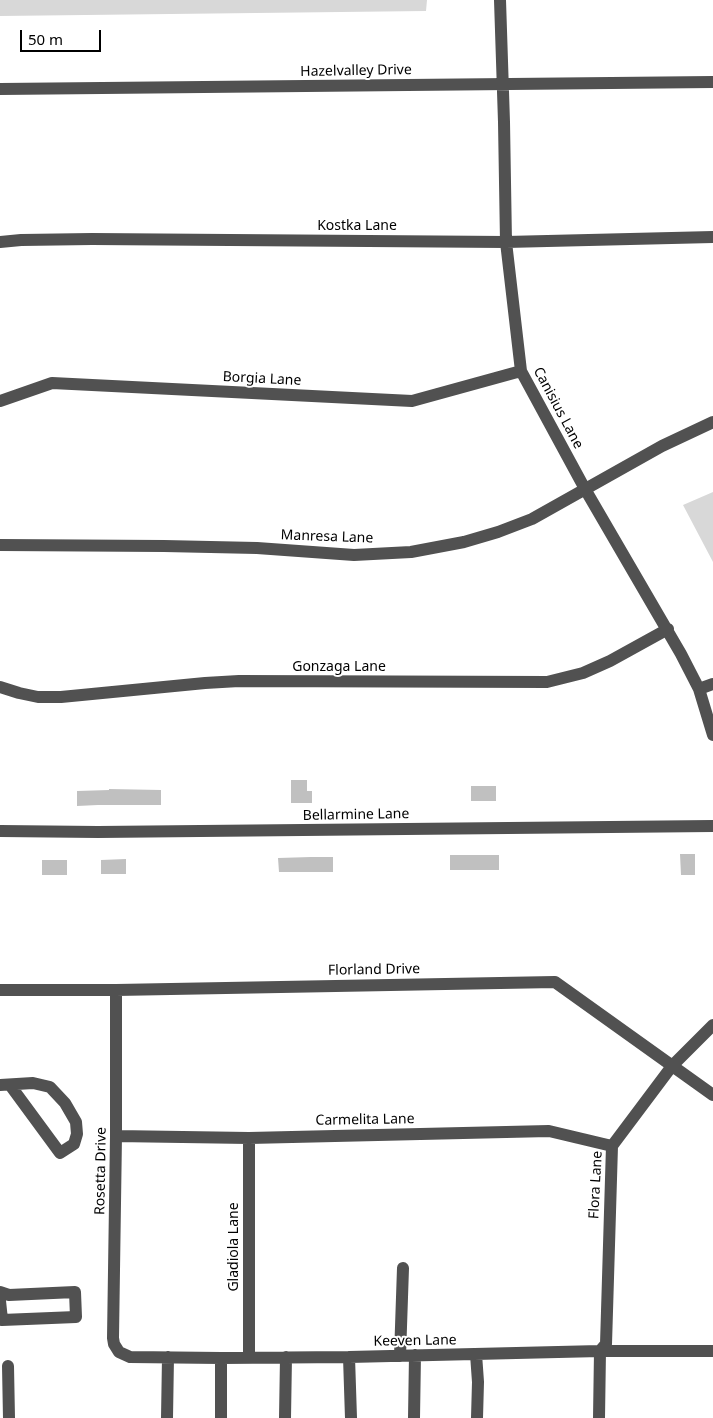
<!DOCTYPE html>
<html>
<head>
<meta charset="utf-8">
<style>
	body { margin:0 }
	#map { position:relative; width:713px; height:1418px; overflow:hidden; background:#fff; font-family:"Noto Sans",sans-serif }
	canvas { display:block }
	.scale { position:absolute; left:20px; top:30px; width:81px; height:22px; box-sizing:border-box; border:2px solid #000; border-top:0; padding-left:6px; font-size:15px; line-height:18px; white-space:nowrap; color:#000; -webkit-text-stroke:4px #fff; paint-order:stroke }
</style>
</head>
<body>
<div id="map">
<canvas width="713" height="1418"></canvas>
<div class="scale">50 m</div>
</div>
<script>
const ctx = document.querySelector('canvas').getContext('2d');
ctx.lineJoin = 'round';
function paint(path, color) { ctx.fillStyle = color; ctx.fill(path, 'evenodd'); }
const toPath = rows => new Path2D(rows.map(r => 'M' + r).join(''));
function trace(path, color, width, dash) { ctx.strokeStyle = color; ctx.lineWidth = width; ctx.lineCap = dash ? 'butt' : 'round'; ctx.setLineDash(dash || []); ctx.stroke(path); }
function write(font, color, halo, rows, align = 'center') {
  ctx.font = font + ' "Noto Sans",sans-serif'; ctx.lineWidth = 4; ctx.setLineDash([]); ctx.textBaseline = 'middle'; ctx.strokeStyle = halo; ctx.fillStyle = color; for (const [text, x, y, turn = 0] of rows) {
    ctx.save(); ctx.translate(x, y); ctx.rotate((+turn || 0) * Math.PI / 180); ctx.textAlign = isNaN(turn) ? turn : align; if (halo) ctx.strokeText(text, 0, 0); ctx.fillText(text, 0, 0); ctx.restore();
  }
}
paint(toPath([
	[0,0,427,0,426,11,0,16],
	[713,492,713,562,683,505]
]), '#d8d8d8');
paint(toPath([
	[291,780,307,780,307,791,312,791,312,803,291,803],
	[471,786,496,786,496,801,471,801],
	[109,789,161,790,161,805,98,805,77,806,77,791,109,790],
	[680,854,695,854,695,875,681,875],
	[450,855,499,855,499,870,450,870],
	[311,857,333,857,333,872,279,872,278,858],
	[126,859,126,874,101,874,101,860],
	[42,860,67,860,67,875,42,875]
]), '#c0c0c0');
trace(toPath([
	[500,0,504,122,506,242,521,371,585,489,681,654,699,689,713,735],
	[0,89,713,82],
	[0,242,21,240,92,239,506,242,713,237],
	[0,401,52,383,412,401,521,371],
	[0,545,164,546,257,548,354,555,411,552,464,542,498,532,532,519,662,446,713,422],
	[0,687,19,693,38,697,61,697,205,683,239,681,547,682,583,673,610,661,668,629],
	[699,689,713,684],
	[0,831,98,832,713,826],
	[0,990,116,990,555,982,713,1095],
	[116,990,116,1136,113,1338,114,1344,119,1352,130,1357,221,1358,349,1357,600,1351,713,1351],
	[0,1085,33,1083,50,1087,65,1103,76,1122,77,1134,74,1144,60,1153,10,1085],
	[116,1136,249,1138,549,1131,612,1146],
	[249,1138,249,1357],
	[0,1292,9,1295,75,1292,76,1317,2,1320,0,1301],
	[476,1354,478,1382,477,1418],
	[400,1356,403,1268],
	[349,1357,351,1418],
	[8,1366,9,1418],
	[167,1418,168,1357],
	[221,1418,221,1358],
	[285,1418,286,1357],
	[414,1418,415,1355],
	[599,1418,600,1351,606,1344,612,1146,672,1066,713,1025]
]), '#515151', 12);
write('14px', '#000', '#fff', [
	["Hazelvalley Drive",356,71,-1],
	["Kostka Lane",357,226],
	["Borgia Lane",262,379,3],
	["Canisius Lane",558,408,62],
	["Manresa Lane",327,537,2],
	["Gonzaga Lane",339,667],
	["Bellarmine Lane",356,815,-1],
	["Florland Drive",374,970,-1],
	["Carmelita Lane",365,1120,-1],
	["Rosetta Drive",101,1171,-89],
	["Flora Lane",596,1185,-87],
	["Gladiola Lane",234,1247,-90],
	["Keeven Lane",415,1341,-1]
]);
</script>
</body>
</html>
